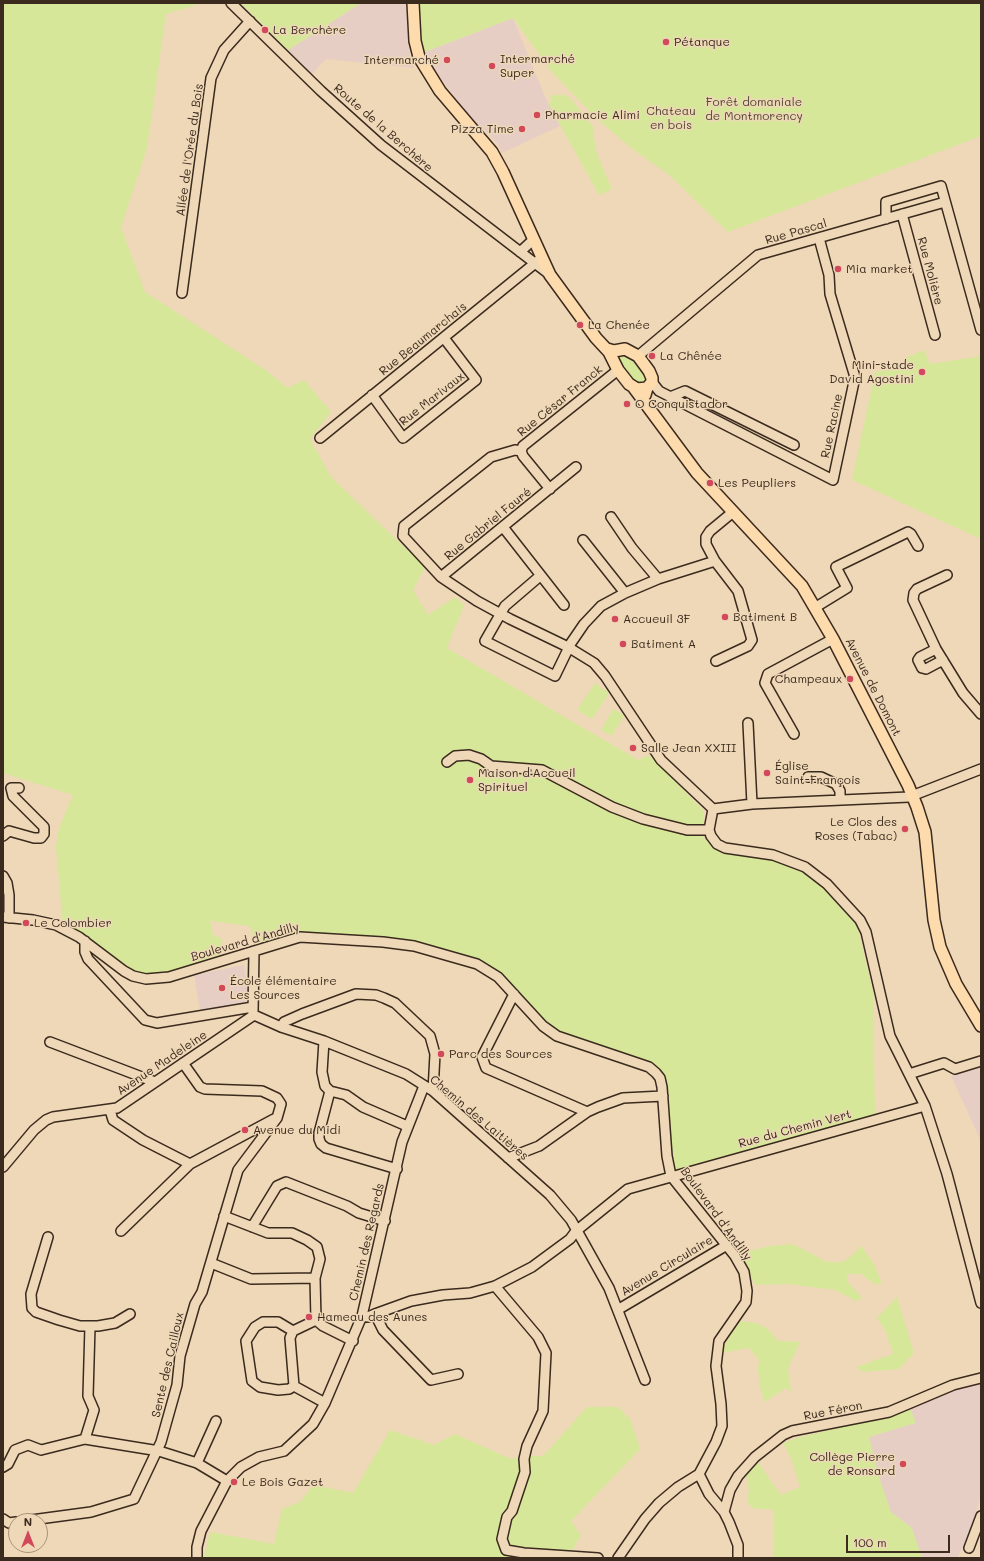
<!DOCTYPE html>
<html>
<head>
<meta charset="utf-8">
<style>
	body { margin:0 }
	#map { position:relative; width:984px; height:1561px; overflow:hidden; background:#eed8b7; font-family:Mali,sans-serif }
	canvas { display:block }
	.frame { position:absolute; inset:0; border:4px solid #3b2a1e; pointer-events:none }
	.north { position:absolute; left:8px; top:1513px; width:40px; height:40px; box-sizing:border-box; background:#eed8b7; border:1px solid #a6927a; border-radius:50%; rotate:0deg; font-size:11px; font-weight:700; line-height:16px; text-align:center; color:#3b2a1e }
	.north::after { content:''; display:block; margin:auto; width:14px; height:18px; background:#d1495b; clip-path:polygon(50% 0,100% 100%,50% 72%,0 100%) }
	.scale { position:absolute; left:846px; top:1535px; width:104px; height:18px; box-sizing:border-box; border:2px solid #3b2a1e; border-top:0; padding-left:5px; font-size:12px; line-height:14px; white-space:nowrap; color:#3b2a1e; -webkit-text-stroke:3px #eed8b7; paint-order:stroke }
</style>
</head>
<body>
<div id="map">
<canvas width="984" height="1561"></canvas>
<div class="frame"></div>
<div class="north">N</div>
<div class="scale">100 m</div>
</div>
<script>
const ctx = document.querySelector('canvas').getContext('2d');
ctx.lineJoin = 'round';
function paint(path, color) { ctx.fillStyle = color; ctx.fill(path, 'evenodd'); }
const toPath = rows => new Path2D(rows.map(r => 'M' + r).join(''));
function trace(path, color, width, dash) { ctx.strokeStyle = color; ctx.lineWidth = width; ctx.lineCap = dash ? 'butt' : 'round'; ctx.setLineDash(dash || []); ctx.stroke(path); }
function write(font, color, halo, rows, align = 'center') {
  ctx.font = font + ' Mali,sans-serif'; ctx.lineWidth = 3; ctx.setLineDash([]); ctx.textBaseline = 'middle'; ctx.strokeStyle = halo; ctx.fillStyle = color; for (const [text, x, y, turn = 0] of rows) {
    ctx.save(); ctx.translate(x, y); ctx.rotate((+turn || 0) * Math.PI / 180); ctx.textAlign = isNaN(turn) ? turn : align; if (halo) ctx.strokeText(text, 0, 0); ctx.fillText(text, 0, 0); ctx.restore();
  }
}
paint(toPath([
	[361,3,407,3,408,43,411,63,414,68,326,59,312,74,288,50],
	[513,18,545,97,560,126,502,153,498,144,465,111,422,53],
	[244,965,249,1001,244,1004,200,1011,194,975],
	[981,1067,981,1141,951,1076],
	[981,1382,981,1495,970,1534,957,1558,900,1558,813,1434,886,1416,953,1390]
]), '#e6cec5');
paint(toPath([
	[3,3,203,3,166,14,147,148,121,227,145,292,264,369,288,388,304,380,331,412,310,439,331,477,425,567,413,590,428,615,455,597,464,605,447,648,638,760,649,755,704,811,702,837,715,847,773,859,814,876,856,922,873,992,875,1115,674,1170,671,1156,668,1089,664,1075,657,1066,646,1060,557,1032,545,1023,503,975,477,960,378,938,300,932,260,945,255,943,250,926,210,921,213,935,222,939,221,955,212,961,167,975,133,976,63,928,56,847,59,828,73,795,3,773],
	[241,3,361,3,288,50],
	[417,3,981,3,981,136,728,232,668,174,631,148,597,119,551,71,513,18,422,53],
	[554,95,565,95,570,98,594,128,594,139,597,154,612,189,599,195,548,103,552,101,550,96],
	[924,350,930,364,981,356,981,539,852,480,875,372,909,367,905,358],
	[623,354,630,355,647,377,646,384,637,386,619,365,618,359],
	[595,683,609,693,592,719,577,710],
	[613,709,624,715,612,736,601,730],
	[793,1244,827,1262,843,1262,856,1252,860,1245,874,1264,882,1284,875,1284,861,1274,847,1274,847,1281,862,1298,856,1301,835,1290,788,1284,755,1285,741,1253,770,1246],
	[897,1297,914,1353,899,1369,863,1372,856,1367,893,1354,886,1332,877,1318],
	[740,1321,756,1323,767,1328,778,1341,800,1342,788,1368,791,1392,786,1388,765,1402,760,1388,758,1369,759,1360,749,1348,721,1353,727,1341],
	[587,1407,618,1407,630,1419,640,1449,571,1521,581,1535,568,1558,204,1558,210,1532,274,1544,282,1509,300,1502,313,1485,353,1493,390,1430,434,1445,455,1434,511,1459,524,1456,543,1456],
	[911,1410,916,1423,869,1437,880,1480,891,1512,912,1528,922,1558,774,1558,774,1510,752,1508,747,1501,749,1490,746,1475,758,1462,781,1495,800,1487,791,1459,783,1443,797,1438]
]), '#d7e79a');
const minor = toPath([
	[231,3,321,91,381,145,549,274],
	[902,214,935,335],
	[886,219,886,202,941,186,981,330],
	[520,252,533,240],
	[182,293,211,78,224,50,250,21],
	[638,356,758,255,945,202],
	[652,382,659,391,833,480,855,377,830,294,829,275,819,238],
	[372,395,403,438,476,380,444,338],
	[670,397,685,391,794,445],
	[320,438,539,260],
	[521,451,515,450,491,457,404,526,403,536,441,577,477,601,510,619,568,647,594,663,605,676,661,760,713,809],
	[521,451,523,446,618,370],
	[521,451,523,456,550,489],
	[611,517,632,548,658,579],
	[503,527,564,605],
	[583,540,625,593],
	[715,561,738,591,752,640,748,646,716,661],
	[947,575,917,589,914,593,913,600,936,649,963,693,981,714],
	[540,576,505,606,485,641,555,676,571,643,584,624,601,606,625,593,658,579,715,561,706,544,706,537,710,531,733,512],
	[441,577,576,467],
	[816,607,847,588,836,567,908,532,911,534,918,546],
	[936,649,920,657,918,660,922,668,926,669,943,660],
	[748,723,752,804],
	[794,734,765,683,768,674,833,639],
	[447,762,455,756,469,755,481,759,491,766,542,770,612,807,643,819,687,830,709,830],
	[808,777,821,777,836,784,840,791,840,800],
	[713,809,709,830,711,836,717,844,725,848,773,855,805,867,827,884,860,920,866,932,890,1036,925,1106,947,1174,981,1303],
	[713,809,752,804,909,797,981,769],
	[3,836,9,831,34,838,41,838,44,834,44,827,13,796,11,788,19,788],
	[3,876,7,883,9,895,9,918],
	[3,917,33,920,56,925,79,937,124,971,133,976,146,979,169,977,300,937,383,942,414,946,477,964,498,977,543,1026,557,1036,649,1067,656,1073,660,1078,662,1087,667,1156,671,1176,735,1256,744,1272,747,1291,746,1302,719,1341,716,1366,721,1404,722,1426,716,1442,699,1474,678,1487,659,1503,645,1519,618,1558],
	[85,941,85,952,88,959,145,1020,157,1023,253,1007],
	[514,994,482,1057,486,1068,587,1112],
	[253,1013,254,951],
	[254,1015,281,1027,324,1041,406,1074,433,1091,550,1195,571,1220,609,1288,645,1380],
	[281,1027,284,1022,302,1014,356,994,376,995,384,998,395,1003,430,1036,435,1054,433,1091],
	[324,1041,322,1072,325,1086,330,1091,319,1133,319,1139,321,1144,326,1148,397,1169],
	[50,1042,155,1082],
	[909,1074,944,1063,955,1069,981,1061],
	[330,1091,346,1095,363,1107,407,1126],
	[110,1110,113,1120,143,1140,190,1164,274,1119],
	[508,1158,539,1146,587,1112,598,1107,623,1098,663,1096],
	[3,1167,34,1130,46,1120,53,1117,117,1108,254,1015],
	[224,1216,268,1233,292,1233,307,1240,317,1247,320,1259,315,1278,316,1320,323,1326,353,1341],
	[252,1227,277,1186,286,1182,347,1206,359,1213,385,1221],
	[121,1231,190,1164],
	[48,1237,31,1294,32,1308,36,1312,59,1320,80,1326,98,1326,115,1323,130,1314],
	[211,1263,251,1279,315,1278],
	[495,1286,538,1337,546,1353,543,1411,527,1446,524,1459,525,1472,512,1511,507,1517,502,1539,506,1550,524,1553,598,1558],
	[619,1309,727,1245],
	[375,1314,383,1330,431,1380,458,1374],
	[362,1316,368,1317,375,1314,411,1301,443,1295,470,1293,495,1286,532,1267,570,1239,576,1231,628,1189,925,1106],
	[293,1331,278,1322,263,1322,255,1327,246,1341,252,1381,260,1387,278,1390,289,1389,294,1386,325,1403],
	[294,1386,290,1338,293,1331,316,1320],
	[85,1439,94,1410,88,1396,90,1326],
	[197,1463,216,1421],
	[3,1467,8,1464,15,1450,28,1445,41,1450,85,1439,159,1451,197,1463,227,1481],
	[699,1474,709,1494,724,1512,729,1522,738,1545,738,1558],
	[724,1512,730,1490,738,1476,755,1457,783,1435,792,1431,889,1412,953,1385,981,1378],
	[3,1519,9,1523,16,1522],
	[24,1521,91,1512,134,1499,161,1442,177,1385,180,1356,195,1304,202,1292,238,1170,277,1118,281,1104,277,1098,262,1091,205,1089,200,1087,183,1063],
	[969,1548,981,1516],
	[197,1558,197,1547,201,1531,227,1481,241,1467,259,1457,284,1451,313,1424,325,1403,362,1316,402,1142,424,1086]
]);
const major = toPath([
	[413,3,415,41,419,57,440,91,492,152,503,172,550,275,596,338,609,352,618,370,629,384,637,389,647,388],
	[607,349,614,351,625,349,638,356,649,371,652,378,652,382,647,388,645,395],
	[634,388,697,473,802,586,833,639,908,785,917,807,925,832,934,920,940,947,956,984,981,1026]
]);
trace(minor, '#3b2a1e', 12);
trace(major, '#3b2a1e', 14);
trace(minor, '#eed8b7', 9);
trace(major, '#fedbac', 11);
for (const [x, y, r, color] of [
	[265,30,4,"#d1495b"],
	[666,42,4,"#d1495b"],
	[447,60,4,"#d1495b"],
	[492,66,4,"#d1495b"],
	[537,115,4,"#d1495b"],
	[522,129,4,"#d1495b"],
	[838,269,4,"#d1495b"],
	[580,325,4,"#d1495b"],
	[652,356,4,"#d1495b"],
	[922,372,4,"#d1495b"],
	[627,404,4,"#d1495b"],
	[710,483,4,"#d1495b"],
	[725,617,4,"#d1495b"],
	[615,619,4,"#d1495b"],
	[623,644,4,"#d1495b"],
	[850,679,4,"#d1495b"],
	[633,748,4,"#d1495b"],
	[767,773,4,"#d1495b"],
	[470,780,4,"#d1495b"],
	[905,829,4,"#d1495b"],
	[26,923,4,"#d1495b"],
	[222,988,4,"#d1495b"],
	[441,1054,4,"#d1495b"],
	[245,1130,4,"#d1495b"],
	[309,1317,4,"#d1495b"],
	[903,1464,4,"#d1495b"],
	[234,1482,4,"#d1495b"]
]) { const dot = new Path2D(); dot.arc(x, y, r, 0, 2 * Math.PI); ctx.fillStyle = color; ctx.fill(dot); trace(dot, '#eed8b7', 1.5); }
write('12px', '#3b2a1e', '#eed8b7', [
	["La Berchère",273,30],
	["Pétanque",674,42],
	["Intermarché",500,59],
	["Super",500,73],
	["Intermarché",439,60,"right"],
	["Pharmacie Alimi",545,115],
	["Pizza Time",514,129,"right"],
	["Mia market",846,269],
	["La Chenée",588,325],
	["La Chênée",660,356],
	["Mini-stade",914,365,"right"],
	["David Agostini",914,379,"right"],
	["O Conquistador",635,404],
	["Les Peupliers",718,483],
	["Batiment B",733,617],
	["Accueuil 3F",623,619],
	["Batiment A",631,644],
	["Champeaux",842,679,"right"],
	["Salle Jean XXIII",641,748],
	["Église",775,766],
	["Saint-François",775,780],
	["Maison d'Accueil",478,773],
	["Spirituel",478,787],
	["Le Clos des",897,822,"right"],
	["Roses (Tabac)",897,836,"right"],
	["Le Colombier",34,923],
	["École élémentaire",230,981],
	["Les Sources",230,995],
	["Parc des Sources",449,1054],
	["Avenue du Midi",253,1130],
	["Hameau des Aunes",317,1317],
	["Collège Pierre",895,1457,"right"],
	["de Ronsard",895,1471,"right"],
	["Le Bois Gazet",242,1482]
], 'left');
write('12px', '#524631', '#eed8b7', [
	["Forêt domaniale",754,102],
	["de Montmorency",754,116],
	["Chateau",671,111],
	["en bois",671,125]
]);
write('12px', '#3b2a1e', '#eed8b7', [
	["Route de la Berchère",383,128,41],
	["Allée de l'Orée du Bois",190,150,-82],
	["Rue Pascal",796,232,-16],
	["Rue Molière",930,271,75],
	["Rue Beaumarchais",423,339,-39],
	["Rue Marivaux",432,399,-38],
	["Rue César Franck",560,401,-39],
	["Rue Racine",832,426,-78],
	["Rue Gabriel Fauré",488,524,-39],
	["Avenue de Domont",873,687,63],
	["Boulevard d'Andilly",245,942,-16],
	["Avenue Madeleine",162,1063,-34],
	["Chemin des Laitières",479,1118,40],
	["Rue du Chemin Vert",795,1129,-15],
	["Boulevard d'Andilly",716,1214,54],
	["Chemin des Regards",367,1242,-77],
	["Avenue Circulaire",667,1266,-31],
	["Sente des Cailloux",168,1365,-77],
	["Rue Féron",833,1411,-11]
]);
</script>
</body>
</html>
